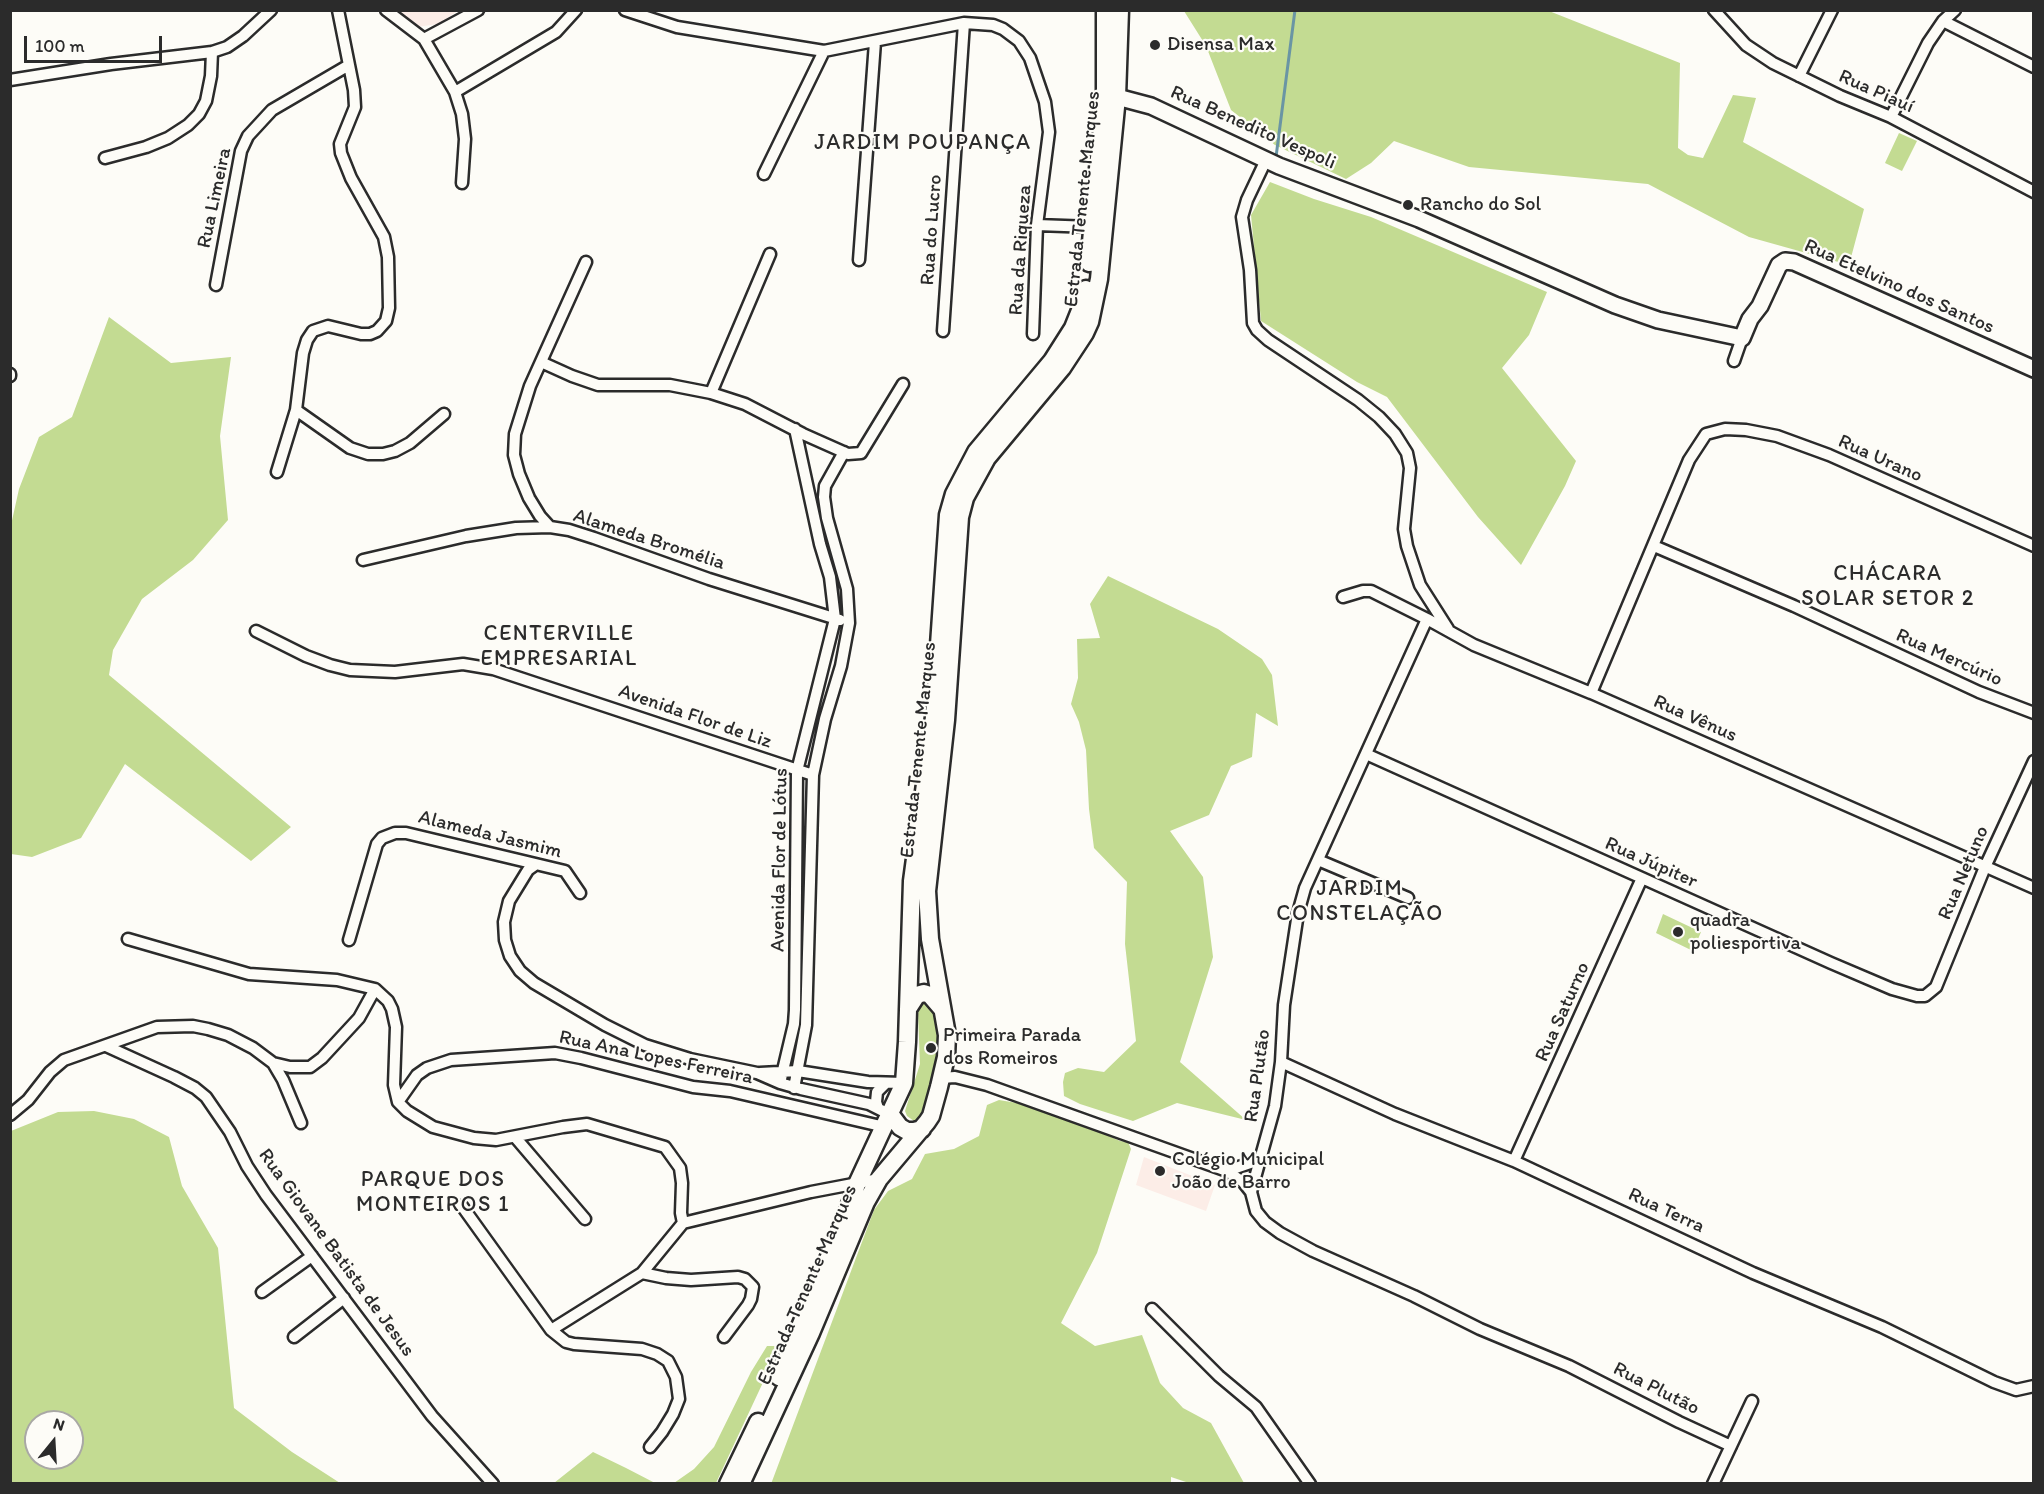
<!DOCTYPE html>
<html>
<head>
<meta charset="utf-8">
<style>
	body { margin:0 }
	#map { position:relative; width:2044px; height:1494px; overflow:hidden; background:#fdfcf7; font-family:Itim,sans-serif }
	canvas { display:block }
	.frame { position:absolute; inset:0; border:12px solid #2b2b2b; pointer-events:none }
	.north { position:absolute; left:24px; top:1410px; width:60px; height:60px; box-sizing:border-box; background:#fdfcf7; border:2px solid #a9a8a5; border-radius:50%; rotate:18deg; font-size:16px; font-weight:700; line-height:24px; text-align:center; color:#2b2b2b }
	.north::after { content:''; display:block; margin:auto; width:21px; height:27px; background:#2b2b2b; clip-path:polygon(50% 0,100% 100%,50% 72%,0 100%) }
	.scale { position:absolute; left:24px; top:36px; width:138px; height:27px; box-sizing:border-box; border:3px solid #2b2b2b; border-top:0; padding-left:8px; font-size:18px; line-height:21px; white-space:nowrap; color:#2b2b2b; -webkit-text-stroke:4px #fdfcf7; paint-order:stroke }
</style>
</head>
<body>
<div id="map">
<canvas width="2044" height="1494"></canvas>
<div class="frame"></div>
<div class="north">N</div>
<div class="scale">100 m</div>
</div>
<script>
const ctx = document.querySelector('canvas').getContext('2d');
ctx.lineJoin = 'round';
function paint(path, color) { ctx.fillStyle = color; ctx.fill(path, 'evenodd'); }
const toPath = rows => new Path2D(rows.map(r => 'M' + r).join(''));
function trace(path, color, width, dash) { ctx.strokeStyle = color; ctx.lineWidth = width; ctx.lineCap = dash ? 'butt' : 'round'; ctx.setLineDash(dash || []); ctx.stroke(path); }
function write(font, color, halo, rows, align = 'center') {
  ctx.font = font + ' Itim,sans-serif'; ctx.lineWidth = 4.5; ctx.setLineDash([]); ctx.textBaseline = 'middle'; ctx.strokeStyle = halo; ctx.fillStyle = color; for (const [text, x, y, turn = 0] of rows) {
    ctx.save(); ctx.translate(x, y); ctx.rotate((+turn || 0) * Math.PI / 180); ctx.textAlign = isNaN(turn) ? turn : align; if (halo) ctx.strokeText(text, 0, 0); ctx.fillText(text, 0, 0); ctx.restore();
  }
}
paint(toPath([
	[395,11,458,11,438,24,417,27],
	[1144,1157,1215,1185,1206,1211,1136,1185]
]), '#fcede7');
paint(toPath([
	[1184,11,1549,11,1680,63,1678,148,1688,155,1703,158,1733,95,1756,98,1743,142,1864,209,1849,265,1749,237,1648,184,1469,167,1394,141,1371,163,1346,179,1275,145,1231,110,1206,46],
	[1899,133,1917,141,1902,171,1885,163],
	[1270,182,1314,199,1371,217,1547,292,1529,335,1502,368,1576,461,1565,486,1521,565,1478,517,1387,397,1357,382,1261,321,1251,215],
	[109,317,171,363,231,357,220,436,228,520,193,560,142,599,113,650,109,675,291,827,251,861,125,764,81,838,32,857,11,854,11,525,19,489,39,437,72,417],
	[1108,576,1218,629,1262,659,1272,675,1278,726,1256,713,1252,757,1231,766,1209,815,1170,831,1203,877,1213,957,1180,1062,1246,1120,1177,1103,1133,1121,1080,1104,1064,1096,1063,1082,1065,1073,1078,1068,1104,1072,1136,1041,1125,944,1127,882,1094,848,1089,809,1086,750,1079,722,1071,704,1078,678,1077,639,1100,638,1090,604],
	[1663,914,1701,932,1693,951,1656,933],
	[929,999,940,1026,939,1053,924,1114,918,1120,914,1121,907,1116,905,1111,920,1064,918,1014,920,1002],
	[999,1100,1017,1103,1076,1121,1120,1141,1128,1142,1131,1149,1097,1253,1061,1323,1095,1346,1142,1335,1160,1383,1183,1408,1211,1423,1244,1483,1189,1483,1171,1477,1171,1484,771,1484,874,1210,888,1191,912,1179,925,1154,954,1149,979,1136,987,1105],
	[94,1111,134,1119,169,1137,182,1186,218,1248,234,1408,292,1452,340,1483,11,1483,11,1131,58,1112],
	[36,1422,72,1422,72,1458,36,1458],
	[767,1346,780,1346,716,1483,674,1483,694,1469,714,1447,751,1372],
	[593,1452,626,1468,655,1483,554,1483]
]), '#c3db92');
trace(toPath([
	[1276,157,1295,10]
]), '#6a95a4', 3);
const street = toPath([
	[386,10,424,39,455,92,462,114,465,139,462,183],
	[625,10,677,27,824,51,964,23,993,25,1003,29,1019,41,1030,58,1045,102,1049,132,1037,225,1033,334],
	[1714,10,1746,45,1773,63,1840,96,1891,117,2034,192],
	[1943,21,2034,67],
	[424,39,478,10],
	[1799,76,1832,10],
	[10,80,111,64,212,52,227,47,243,36,271,10],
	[455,92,556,32,576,10],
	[1891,117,1928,43,1943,21,1955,10],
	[105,158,146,147,168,138,188,125,199,114,206,101,211,76,212,52],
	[1266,160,1247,200,1242,217,1250,270,1253,323,1257,330,1268,340,1358,400,1379,417,1395,434,1407,453,1410,468,1404,529,1407,546,1420,585,1448,629],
	[764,174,824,51],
	[1037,225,1092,227],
	[859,260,875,42],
	[216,285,241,151,248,136,272,110,349,65],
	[943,331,964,23],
	[1734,361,1742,338],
	[541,362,572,376,598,385,670,385,711,393,745,404,803,434,848,454,861,453,903,384],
	[10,374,10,376],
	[711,393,770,254],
	[296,410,350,448,368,454,383,454,395,451,410,443,444,414],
	[277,472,296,410,303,353,307,340,313,331,328,326,361,334,370,334,377,331,386,321,389,308,388,257,384,237,351,178,341,153,340,144,355,107,354,90,338,10],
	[550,527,540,516,529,498,519,474,514,455,515,434,530,386,586,262],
	[1654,546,1794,606,1979,692,2034,713],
	[363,560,466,536,516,528,550,527,569,530,594,538,709,579,840,620],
	[1343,597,1363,591,1371,591,1427,619,1474,645,1591,693,2034,888],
	[1427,619,1305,888,1298,913,1284,1005,1281,1062,1275,1106,1251,1192,1256,1211,1265,1222,1280,1233,1313,1251,1414,1296,1480,1329,1569,1366,1679,1422,1731,1446],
	[256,631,306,656,330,665,350,670,395,672,463,664,493,669,813,775],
	[1591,693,1689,460,1706,434,1725,429,1746,430,1777,436,1829,455,2034,546],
	[1366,754,1831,963,1892,989,1917,996,1925,996,1936,987,1985,867,2034,761],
	[1318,860,1408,898],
	[535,865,528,870,509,901,504,922,505,940,510,956,520,971,534,983,605,1025,645,1045,690,1059,757,1073,780,1083,801,1089,869,1104,891,1115],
	[128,939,249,974,337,980,375,989,388,1001,392,1009,396,1027,394,1085,398,1102,407,1111,433,1127,474,1138,496,1140,563,1127,587,1124,665,1147,680,1168,682,1183,681,1213,683,1223],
	[349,940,377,844,382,838,395,833,406,833,565,871,580,893],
	[106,1046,174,1077,195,1088,206,1097,230,1132,247,1166,266,1195,432,1416,493,1484],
	[1281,1062,1395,1114,1514,1161,1753,1273,1882,1327,1994,1382,2016,1390,2034,1386],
	[273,1063,283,1080,301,1123],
	[760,1073,798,1071,868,1082,904,1083],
	[941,1078,955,1077,987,1085,1227,1171,1259,1160],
	[780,1083,794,1024,795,1010,797,771,835,619,830,577,820,544,795,429],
	[794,1088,806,1025,813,775,825,719,841,666,849,623,847,589,827,518,824,497,825,486,844,452],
	[398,1102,417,1075,427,1068,451,1060,555,1053,581,1058,693,1087,730,1091,885,1127],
	[878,1108,876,1102,877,1092,886,1083],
	[10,1115,28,1100,50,1072,64,1060,157,1027,193,1026,208,1029,228,1035,253,1048,273,1063,290,1067,310,1067,322,1058,359,1018,375,989],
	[515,1137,585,1219],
	[1514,1161,1642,878],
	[1227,1171,1243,1182,1251,1192],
	[462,1206,551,1330,566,1342,574,1344,642,1349,657,1354,668,1361,676,1377,679,1399,673,1414,662,1432,650,1447],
	[683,1223,811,1192,879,1179],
	[642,1273,666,1278,691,1280,738,1277,745,1279,753,1287,751,1299,748,1305,724,1337],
	[262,1292,312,1256],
	[1152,1309,1219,1376,1256,1407,1310,1484],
	[551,1330,642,1273,683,1223],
	[294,1337,344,1298],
	[1713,1484,1752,1401]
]);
const secondary = toPath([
	[1117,97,1151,106,1279,166,1419,219,1615,305,1658,320,1742,338,1750,319,1760,306,1779,265,1785,261,1794,262,2034,369]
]);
const primary = toPath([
	[1089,263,1105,95,1105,10],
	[908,1009,917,995,924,993,930,995,942,1009],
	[891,1115,900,1127,907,1131,914,1131,922,1129],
	[779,1377,846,1216,857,1184,904,1083,907,1042,912,881,934,717,948,515,954,494,976,452,1052,361,1073,328,1083,303,1086,289],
	[728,1484,758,1422],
	[741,1484,811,1333,866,1202,879,1179,927,1122,931,1116,939,1087,946,1057,947,1035,930,939,927,891,946,720,960,517,965,498,987,458,1062,368,1085,333,1090,322,1099,279,1117,97,1120,10]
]);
trace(street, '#2b2b2b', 15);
trace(secondary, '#2b2b2b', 20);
trace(primary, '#2b2b2b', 21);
trace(street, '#fdfcf7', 10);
trace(secondary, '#fdfcf7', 15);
trace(primary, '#fdfcf7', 16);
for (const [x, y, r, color] of [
	[1155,45,6,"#2b2b2b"],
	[1408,205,6,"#2b2b2b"],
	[1678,932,6,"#2b2b2b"],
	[931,1048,6,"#2b2b2b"],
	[1160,1171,6,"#2b2b2b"]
]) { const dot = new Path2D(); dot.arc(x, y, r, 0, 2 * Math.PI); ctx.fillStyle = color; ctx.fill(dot); trace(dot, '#fdfcf7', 2); }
write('20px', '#2b2b2b', '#fdfcf7', [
	["Disensa Max",1167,45],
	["Rancho do Sol",1420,205],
	["quadra",1690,921],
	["poliesportiva",1690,944],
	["Primeira Parada",943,1036],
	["dos Romeiros",943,1059],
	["Colégio Municipal",1172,1160],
	["João de Barro",1172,1183]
], 'left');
write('20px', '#2b2b2b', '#fdfcf7', [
	["Rua Piauí",1876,92,24],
	["Rua Benedito Vespoli",1253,128,24],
	["Rua Limeira",215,198,-78],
	["Estrada Tenente Marques",1083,199,-84],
	["Rua do Lucro",932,230,-86],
	["Rua da Riqueza",1021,250,-86],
	["Rua Etelvino dos Santos",1899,287,24],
	["Rua Urano",1880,459,24],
	["Alameda Bromélia",649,540,18],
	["Rua Mercúrio",1949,658,24],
	["Avenida Flor de Liz",695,717,19],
	["Rua Vênus",1695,719,24],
	["Estrada Tenente Marques",919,750,-84],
	["Alameda Jasmim",490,835,14],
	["Avenida Flor de Lótus",780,860,-89],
	["Rua Júpiter",1651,863,24],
	["Rua Netuno",1964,873,-67],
	["Rua Saturno",1563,1012,-66],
	["Rua Ana Lopes Ferreira",656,1058,12],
	["Rua Plutão",1258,1076,-82],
	["Rua Terra",1666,1211,25],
	["Rua Giovane Batista de Jesus",336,1253,54],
	["Estrada Tenente Marques",808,1285,-66],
	["Rua Plutão",1656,1389,27]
]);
ctx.letterSpacing = '1.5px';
write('22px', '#2b2b2b', '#fdfcf7', [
	["JARDIM POUPANÇA",923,143],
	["CHÁCARA",1888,574],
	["SOLAR SETOR 2",1888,599],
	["CENTERVILLE",559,634],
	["EMPRESARIAL",559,659],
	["JARDIM",1360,889],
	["CONSTELAÇÃO",1360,914],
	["PARQUE DOS",433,1180],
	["MONTEIROS 1",433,1205]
]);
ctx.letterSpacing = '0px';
</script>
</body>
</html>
